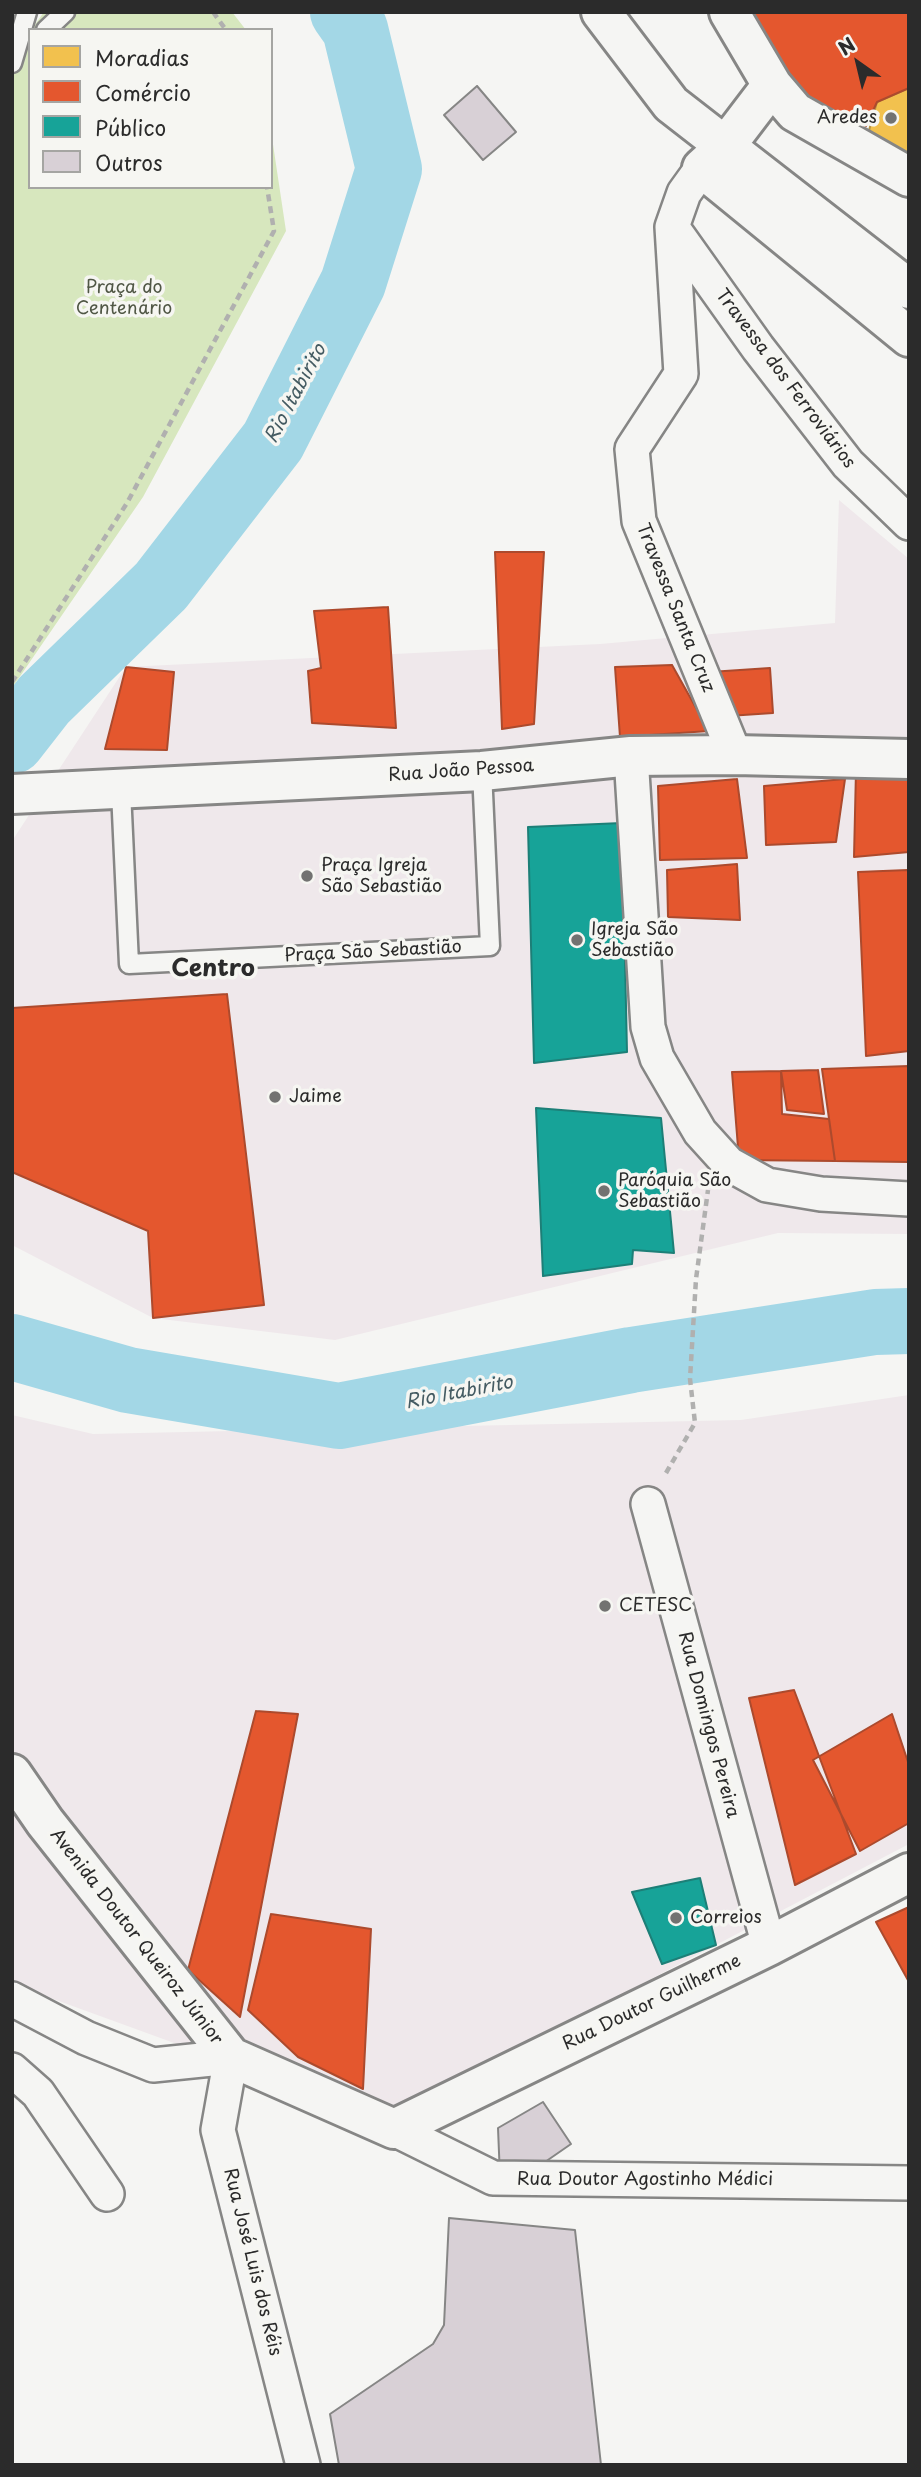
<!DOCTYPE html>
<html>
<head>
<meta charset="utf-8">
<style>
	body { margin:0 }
	#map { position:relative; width:921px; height:2477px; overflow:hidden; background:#f5f5f3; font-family:"Playpen Sans",sans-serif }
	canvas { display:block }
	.frame { position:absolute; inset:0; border:14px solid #2b2b2b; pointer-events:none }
	.legend { position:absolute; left:28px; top:28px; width:245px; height:161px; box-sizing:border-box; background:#f6f6f2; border:2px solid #a5a5a2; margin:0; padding:9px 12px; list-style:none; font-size:21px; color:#2b2b2b }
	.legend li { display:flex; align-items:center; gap:14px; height:35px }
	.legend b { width:35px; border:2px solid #a5a5a2 }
	.north { position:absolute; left:823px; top:28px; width:70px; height:70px; -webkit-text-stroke:5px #f6f6f2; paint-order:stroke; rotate:326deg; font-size:19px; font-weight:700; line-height:28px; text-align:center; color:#2b2b2b }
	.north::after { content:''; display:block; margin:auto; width:24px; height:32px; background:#2b2b2b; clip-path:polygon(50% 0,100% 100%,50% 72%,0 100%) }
</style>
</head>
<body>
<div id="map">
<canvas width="921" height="2477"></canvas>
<div class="frame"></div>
<ul class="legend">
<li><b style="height:19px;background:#f2c14e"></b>Moradias</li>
<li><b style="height:19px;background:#e4572e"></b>Comércio</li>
<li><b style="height:19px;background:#17a398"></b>Público</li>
<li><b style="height:19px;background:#d8d0d6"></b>Outros</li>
</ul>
<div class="north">N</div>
</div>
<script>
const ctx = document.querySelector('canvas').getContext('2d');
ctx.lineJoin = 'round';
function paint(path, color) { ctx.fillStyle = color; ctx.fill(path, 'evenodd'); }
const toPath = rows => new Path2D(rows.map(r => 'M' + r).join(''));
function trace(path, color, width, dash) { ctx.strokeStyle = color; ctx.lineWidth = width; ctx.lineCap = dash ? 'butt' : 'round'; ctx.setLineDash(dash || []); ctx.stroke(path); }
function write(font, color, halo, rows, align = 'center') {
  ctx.font = font + ' "Playpen Sans",sans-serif'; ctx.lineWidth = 7; ctx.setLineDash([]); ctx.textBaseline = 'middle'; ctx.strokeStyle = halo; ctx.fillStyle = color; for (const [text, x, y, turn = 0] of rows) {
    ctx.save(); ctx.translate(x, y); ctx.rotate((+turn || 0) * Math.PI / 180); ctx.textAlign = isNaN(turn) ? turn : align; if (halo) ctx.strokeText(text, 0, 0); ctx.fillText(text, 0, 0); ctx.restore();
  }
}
paint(toPath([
	[839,500,909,559,909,1234,778,1233,335,1340,153,1318,12,1245,12,841,126,667,600,644,835,623],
	[909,1395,909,1844,383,2119,12,1984,12,1415,93,1434,741,1420]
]), '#efe8eb');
paint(toPath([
	[44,12,232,12,246,30,31,30],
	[30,31,30,187,271,187,271,131,286,231,143,497,12,688,12,54]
]), '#d7e7be');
const homes = toPath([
	[909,88,909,157,868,134,877,102,909,88]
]);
paint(homes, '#f2c14e');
trace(homes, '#b69444', 2);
const shops = toPath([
	[756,12,909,12,909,88,877,102,866,126,796,94,753,16,756,12],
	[495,552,544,552,534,724,502,729,495,552],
	[388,607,396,728,312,723,308,671,321,668,314,611,388,607],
	[672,665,709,731,620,737,615,667,672,665],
	[126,667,174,672,167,750,105,749,126,667],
	[770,668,773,713,728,716,710,672,770,668],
	[909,768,909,852,854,857,856,770,909,768],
	[737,779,747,858,660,860,658,786,737,779],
	[845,779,836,842,766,845,764,786,845,779],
	[737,864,740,920,668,917,667,870,737,864],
	[908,870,909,1051,866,1056,858,872,908,870],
	[227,994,264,1305,153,1318,148,1231,12,1172,12,1008,227,994],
	[909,1066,909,1162,835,1161,822,1069,909,1066],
	[818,1070,824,1114,787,1110,781,1071,818,1070],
	[781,1071,782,1114,829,1119,835,1161,739,1160,732,1072,781,1071],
	[794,1690,856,1854,795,1885,749,1698,794,1690],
	[256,1711,298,1714,240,2017,188,1970,256,1711],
	[892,1714,909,1765,909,1823,860,1851,813,1760,892,1714],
	[909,1907,909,1982,876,1922,909,1907],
	[271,1914,371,1929,363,2089,298,2057,248,2010,271,1914]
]);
paint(shops, '#e4572e');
trace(shops, '#ac4a2d', 2);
const public = toPath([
	[622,823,627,1052,534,1063,528,827,622,823],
	[536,1108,661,1118,674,1253,633,1250,632,1264,543,1276,536,1108],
	[700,1878,716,1945,662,1964,632,1892,700,1878]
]);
paint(public, '#17a398');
trace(public, '#1d7f77', 2);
trace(toPath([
	[12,741,44,700,161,586,273,441,353,283,389,169,355,29,343,12],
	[12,1347,128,1380,339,1416,631,1360,875,1322,909,1321]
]), '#a3d7e6', 66);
const building = toPath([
	[477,86,516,132,483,160,444,115,477,86],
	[543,2102,571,2144,532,2171,500,2177,498,2128,543,2102],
	[449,2218,575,2230,601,2465,339,2465,330,2414,433,2344,444,2325,449,2218]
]);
paint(building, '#d8d0d6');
trace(building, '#868685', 2);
const service = toPath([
	[46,30,65,12],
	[12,63,27,12],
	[121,791,129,964,490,946,482,771]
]);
const minor = toPath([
	[702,168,684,193,672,227,681,374,632,449,639,521,735,755],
	[672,227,758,348,848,464,909,523],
	[631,756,648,1027,657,1058,700,1132,729,1164,767,1185,821,1194,909,1199],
	[648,1504,769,1946],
	[12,1999,86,2038,153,2065,231,2057,218,2130,303,2465],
	[12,2070,38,2093,107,2194],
	[394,2129,493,2178,909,2183]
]);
const tertiary = toPath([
	[601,12,671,104,909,289],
	[729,12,772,85,795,112,909,177],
	[772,85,724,148,702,168,909,337]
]);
const secondary = toPath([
	[12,794,482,771,631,756,735,755,909,759],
	[12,1774,45,1822,231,2057,394,2129,769,1946,909,1873]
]);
trace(service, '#868685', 23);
trace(minor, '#868685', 38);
trace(tertiary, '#868685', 44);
trace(secondary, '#868685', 44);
trace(toPath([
	[213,12,226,30],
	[12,682,127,503,274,231,267,187],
	[666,1473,695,1423,690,1379,696,1279,708,1190]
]), '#b0b0af', 4.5, [7, 5]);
trace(service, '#f5f5f3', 18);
trace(minor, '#f5f5f3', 33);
trace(tertiary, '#f5f5f3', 38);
trace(secondary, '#f5f5f3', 38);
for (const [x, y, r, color] of [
	[891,118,7,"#727271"],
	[307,876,7,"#727271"],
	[577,940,7,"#727271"],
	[275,1097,7,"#727271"],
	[604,1191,7,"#727271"],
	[605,1606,7,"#727271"],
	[676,1918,7,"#727271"]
]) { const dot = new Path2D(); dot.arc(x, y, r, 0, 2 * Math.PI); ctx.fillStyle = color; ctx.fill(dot); trace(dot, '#f6f6f2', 2.5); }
write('18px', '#2b2b2b', '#f6f6f2', [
	["Aredes",877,118,"right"],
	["Praça Igreja",321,866],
	["São Sebastião",321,887],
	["Igreja São",591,930],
	["Sebastião",591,951],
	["Jaime",289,1097],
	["Paróquia São",618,1181],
	["Sebastião",618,1202],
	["CETESC",619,1606],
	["Correios",690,1918]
], 'left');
write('18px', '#505745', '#f6f6f2', [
	["Praça do",124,288],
	["Centenário",124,309]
]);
write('18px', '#2b2b2b', '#f6f6f2', [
	["Travessa dos Ferroviários",785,379,53],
	["Travessa Santa Cruz",675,608,68],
	["Rua João Pessoa",461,771,-4],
	["Praça São Sebastião",373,952,-3],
	["Rua Domingos Pereira",708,1725,75],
	["Avenida Doutor Queiroz Júnior",136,1937,52],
	["Rua Doutor Guilherme",652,2003,-26],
	["Rua Doutor Agostinho Médici",645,2180],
	["Rua José Luis dos Réis",252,2262,76]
]);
write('italic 19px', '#445b62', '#f6f6f2', [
	["Rio Itabirito",296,394,-62],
	["Rio Itabirito",459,1393,-11]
]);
write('bold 24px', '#2b2b2b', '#f6f6f2', [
	["Centro",213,969]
]);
</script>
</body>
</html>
